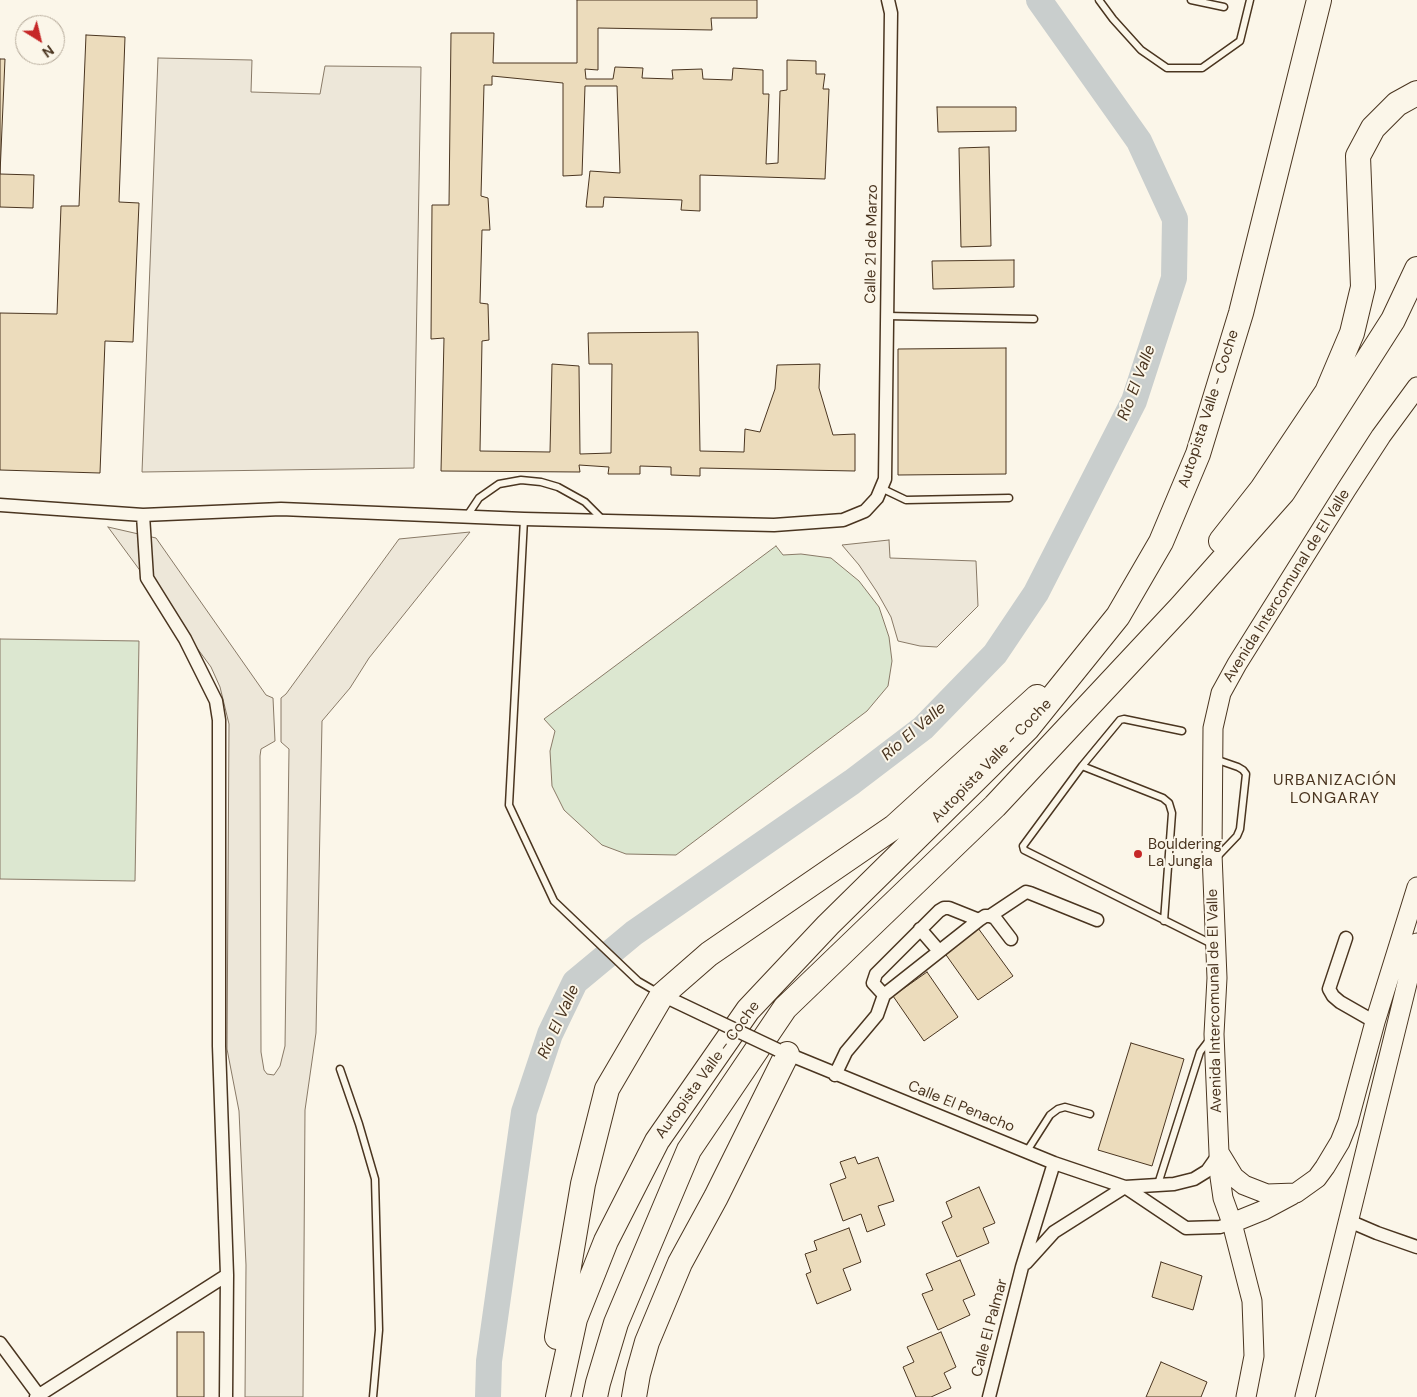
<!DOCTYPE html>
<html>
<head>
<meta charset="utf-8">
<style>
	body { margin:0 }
	#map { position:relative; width:1417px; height:1397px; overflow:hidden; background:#fbf6e9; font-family:"DM Sans",sans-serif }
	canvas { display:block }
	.north { position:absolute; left:15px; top:15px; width:50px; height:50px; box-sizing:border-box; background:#fbf6e9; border:1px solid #b4a999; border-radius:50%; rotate:144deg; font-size:14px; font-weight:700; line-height:20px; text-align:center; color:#4a3520 }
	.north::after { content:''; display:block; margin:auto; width:18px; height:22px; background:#c62828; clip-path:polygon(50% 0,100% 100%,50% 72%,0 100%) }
</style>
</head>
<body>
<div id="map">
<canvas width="1417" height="1397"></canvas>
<div class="north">N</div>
</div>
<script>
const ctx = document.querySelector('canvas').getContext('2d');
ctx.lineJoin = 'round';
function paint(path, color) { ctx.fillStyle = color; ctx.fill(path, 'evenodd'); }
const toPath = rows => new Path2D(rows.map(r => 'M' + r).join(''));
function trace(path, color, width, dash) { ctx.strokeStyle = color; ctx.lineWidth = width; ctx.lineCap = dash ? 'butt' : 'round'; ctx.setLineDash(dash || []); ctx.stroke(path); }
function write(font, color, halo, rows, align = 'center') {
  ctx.font = font + ' "DM Sans",sans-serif'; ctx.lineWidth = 4; ctx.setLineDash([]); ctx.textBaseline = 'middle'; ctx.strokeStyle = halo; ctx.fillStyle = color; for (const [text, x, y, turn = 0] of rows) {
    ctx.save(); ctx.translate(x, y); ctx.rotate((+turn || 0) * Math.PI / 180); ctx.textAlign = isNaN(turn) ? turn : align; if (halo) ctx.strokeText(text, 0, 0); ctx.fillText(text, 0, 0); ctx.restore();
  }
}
const green = toPath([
	[776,546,783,555,801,554,831,558,859,581,879,607,889,637,892,661,888,686,867,711,676,855,626,854,602,845,564,810,552,786,550,751,555,731,544,719,776,546],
	[0,639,139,641,135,881,0,879,0,639]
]);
paint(green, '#dce7d0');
trace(green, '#887966', 1);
const parking = toPath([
	[158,58,252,60,251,92,320,94,325,66,421,67,414,468,142,472,158,58],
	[108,527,156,538,266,695,273,698,275,741,261,749,260,756,261,1052,264,1070,267,1074,274,1075,280,1066,285,1046,289,749,281,742,281,698,286,694,399,539,470,532,369,658,350,688,322,721,316,1033,305,1110,303,1397,245,1397,246,1265,239,1111,227,1049,229,724,220,687,211,667,108,527],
	[889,540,890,558,976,561,978,606,937,647,920,646,898,641,891,617,877,592,859,565,842,545,889,540]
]);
paint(parking, '#ede7d9');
trace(parking, '#887966', 1);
trace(toPath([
	[488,1397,489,1361,524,1112,550,1034,575,982,634,933,852,782,923,728,995,654,1036,593,1134,401,1174,278,1175,219,1139,141,1039,0]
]), '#c9cecd', 26);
const building = toPath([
	[577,0,757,0,757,18,711,18,712,30,598,28,598,70,585,69,586,79,613,79,615,67,643,68,642,78,673,79,672,70,702,69,703,79,732,80,733,68,763,70,763,94,769,94,766,164,778,163,780,91,787,90,787,60,816,61,816,74,825,74,823,89,829,89,825,179,700,175,700,211,681,210,682,200,604,197,603,207,586,207,590,171,620,173,617,86,585,86,582,175,563,176,563,83,492,76,492,85,484,85,481,196,488,198,490,230,482,230,480,303,488,304,489,340,482,341,480,451,550,452,552,364,579,366,580,454,611,453,612,364,589,364,588,333,698,332,700,451,744,452,745,429,760,432,775,389,777,365,820,364,819,388,833,435,855,434,855,471,700,468,700,476,671,475,671,467,640,466,640,474,608,474,609,467,579,465,580,472,441,471,444,338,431,339,432,205,449,205,451,33,494,33,493,63,577,63,577,0],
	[86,35,125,37,119,202,139,203,133,342,105,341,100,473,0,470,0,313,57,314,61,206,79,206,86,35],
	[0,59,5,59,0,174,34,175,33,208,0,207,0,59],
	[937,107,1016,107,1016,131,938,132,937,107],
	[989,147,991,246,961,247,959,148,989,147],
	[1014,260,1014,287,933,289,932,261,1014,260],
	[1006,348,1006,474,898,475,898,349,1006,348],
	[978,928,1013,976,978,1000,944,952,978,928],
	[927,972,958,1017,924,1041,893,996,927,972],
	[1131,1043,1184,1059,1152,1166,1098,1150,1131,1043],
	[855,1157,858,1164,878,1157,894,1201,878,1206,885,1225,867,1232,861,1214,843,1221,830,1184,846,1178,840,1162,855,1157],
	[979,1187,995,1223,983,1228,989,1243,957,1257,942,1222,952,1217,946,1202,979,1187],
	[849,1228,861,1262,843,1269,851,1290,817,1304,806,1274,811,1272,805,1254,817,1250,814,1241,849,1228],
	[960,1260,975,1295,963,1300,970,1315,938,1330,922,1294,933,1290,926,1274,960,1260],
	[1161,1262,1202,1276,1193,1310,1152,1297,1161,1262],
	[177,1332,204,1332,204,1397,177,1397,177,1332],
	[941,1332,956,1367,944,1373,951,1388,931,1397,916,1397,903,1367,914,1362,907,1347,941,1332],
	[1161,1362,1207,1382,1201,1397,1146,1397,1161,1362]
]);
paint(building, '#ecdcbc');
trace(building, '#4a3520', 1);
const service = toPath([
	[1099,0,1113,19,1141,50,1167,68,1202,68,1240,41,1250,0],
	[1191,0,1224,7],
	[887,316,1034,319],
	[881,488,906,500,1009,498],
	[467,516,479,498,499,484,521,480,541,482,558,487,585,502,603,520],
	[524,519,509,805,554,901,638,981,657,992],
	[1182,731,1124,719,1120,720,1082,766,1023,846,1024,850,1212,944],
	[1215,759,1238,767,1243,770,1246,774,1240,829,1237,836,1217,857],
	[1082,766,1163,798,1169,803,1172,813,1164,921],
	[340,1069,359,1124,375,1179,379,1330,373,1397],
	[1027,1151,1050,1115,1058,1109,1065,1107,1090,1114],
	[1158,1184,1200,1052,1210,1039]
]);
const minor = toPath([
	[0,505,143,515,281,509,524,519,774,525,843,520,865,511,877,498,885,479,891,13,888,0],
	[143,515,147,578,185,639,216,701,219,720,219,1046,227,1275,226,1397],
	[990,916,1026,892,1030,893,1097,920],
	[920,929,939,951],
	[1346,938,1329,989,1333,996,1340,1002,1375,1022],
	[662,995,704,1015],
	[884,995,873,983,876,974,939,911,944,908,949,908,979,920],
	[783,1052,1054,1163,1125,1187,1186,1228,1220,1227,1232,1223],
	[835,1075,846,1052,877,1015,884,995,979,920,985,916,990,916,995,918,1011,939],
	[1349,1221,1377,1233,1417,1247],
	[1026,1263,1054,1232,1125,1187,1174,1184,1194,1179,1207,1171,1219,1154],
	[0,1343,40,1397],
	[36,1397,227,1275],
	[989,1397,1022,1267,1054,1163]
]);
const secondary = toPath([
	[1220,1154,1234,1177,1244,1185,1267,1194,1296,1193,1317,1178,1325,1167,1340,1142,1348,1122,1375,1022,1417,887],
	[1232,1223,1264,1210,1292,1195],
	[1246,1397,1254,1356,1252,1301,1232,1223,1223,1198,1220,1177,1214,1034,1217,978,1212,854,1213,728,1221,693,1237,664,1346,490,1381,436,1417,387],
	[1305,1397,1417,943]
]);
const motorway = toPath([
	[1221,541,1262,489,1327,392,1352,333,1363,287,1358,156,1373,128,1397,104,1417,93],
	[557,1337,583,1184,607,1089,662,995,709,954,894,827,1037,697],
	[558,1397,575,1319,606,1241,657,1141,748,1010,828,925,1027,729,1118,616,1161,542,1198,454,1241,313,1319,0],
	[595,1397,598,1383,616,1323,689,1150,785,1008,995,806,1181,607,1283,492,1393,320,1417,269],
	[634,1397,638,1374,647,1342,680,1263,716,1197,787,1054]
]);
trace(service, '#4a3520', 9);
trace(minor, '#4a3520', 15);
trace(secondary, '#4a3520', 21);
trace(motorway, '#4a3520', 26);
trace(service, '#fbf6e9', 6);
trace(minor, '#fbf6e9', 12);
trace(secondary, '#fbf6e9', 19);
trace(motorway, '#fbf6e9', 24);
const minorBridge = toPath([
	[704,1015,778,1050]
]);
trace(minorBridge, '#4a3520', 15, []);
trace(minorBridge, '#fbf6e9', 12);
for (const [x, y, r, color] of [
	[1138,854,5,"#c62828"]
]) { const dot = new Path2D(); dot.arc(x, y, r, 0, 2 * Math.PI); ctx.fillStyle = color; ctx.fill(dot); trace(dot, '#fbf6e9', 2); }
write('15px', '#4a3520', '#fbf6e9', [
	["Calle 21 de Marzo",872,244,-89],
	["Autopista Valle - Coche",1209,409,-72],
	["Avenida Intercomunal de El Valle",1287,586,-58],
	["Autopista Valle - Coche",992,761,-46],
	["Avenida Intercomunal de El Valle",1215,1001,-91],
	["Autopista Valle - Coche",708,1070,-54],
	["Calle El Penacho",961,1107,22],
	["Calle El Palmar",990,1328,-75]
]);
write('15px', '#4a3520', '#fbf6e9', [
	["Bouldering",1148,845],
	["La Jungla",1148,862]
], 'left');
write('italic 16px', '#4a3520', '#fbf6e9', [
	["Río El Valle",1137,383,-69],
	["Río El Valle",914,732,-41],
	["Río El Valle",559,1022,-66]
]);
ctx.letterSpacing = '1px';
write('16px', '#4a3520', '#fbf6e9', [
	["URBANIZACIÓN",1335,781],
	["LONGARAY",1335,799]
]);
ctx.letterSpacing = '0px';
</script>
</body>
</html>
